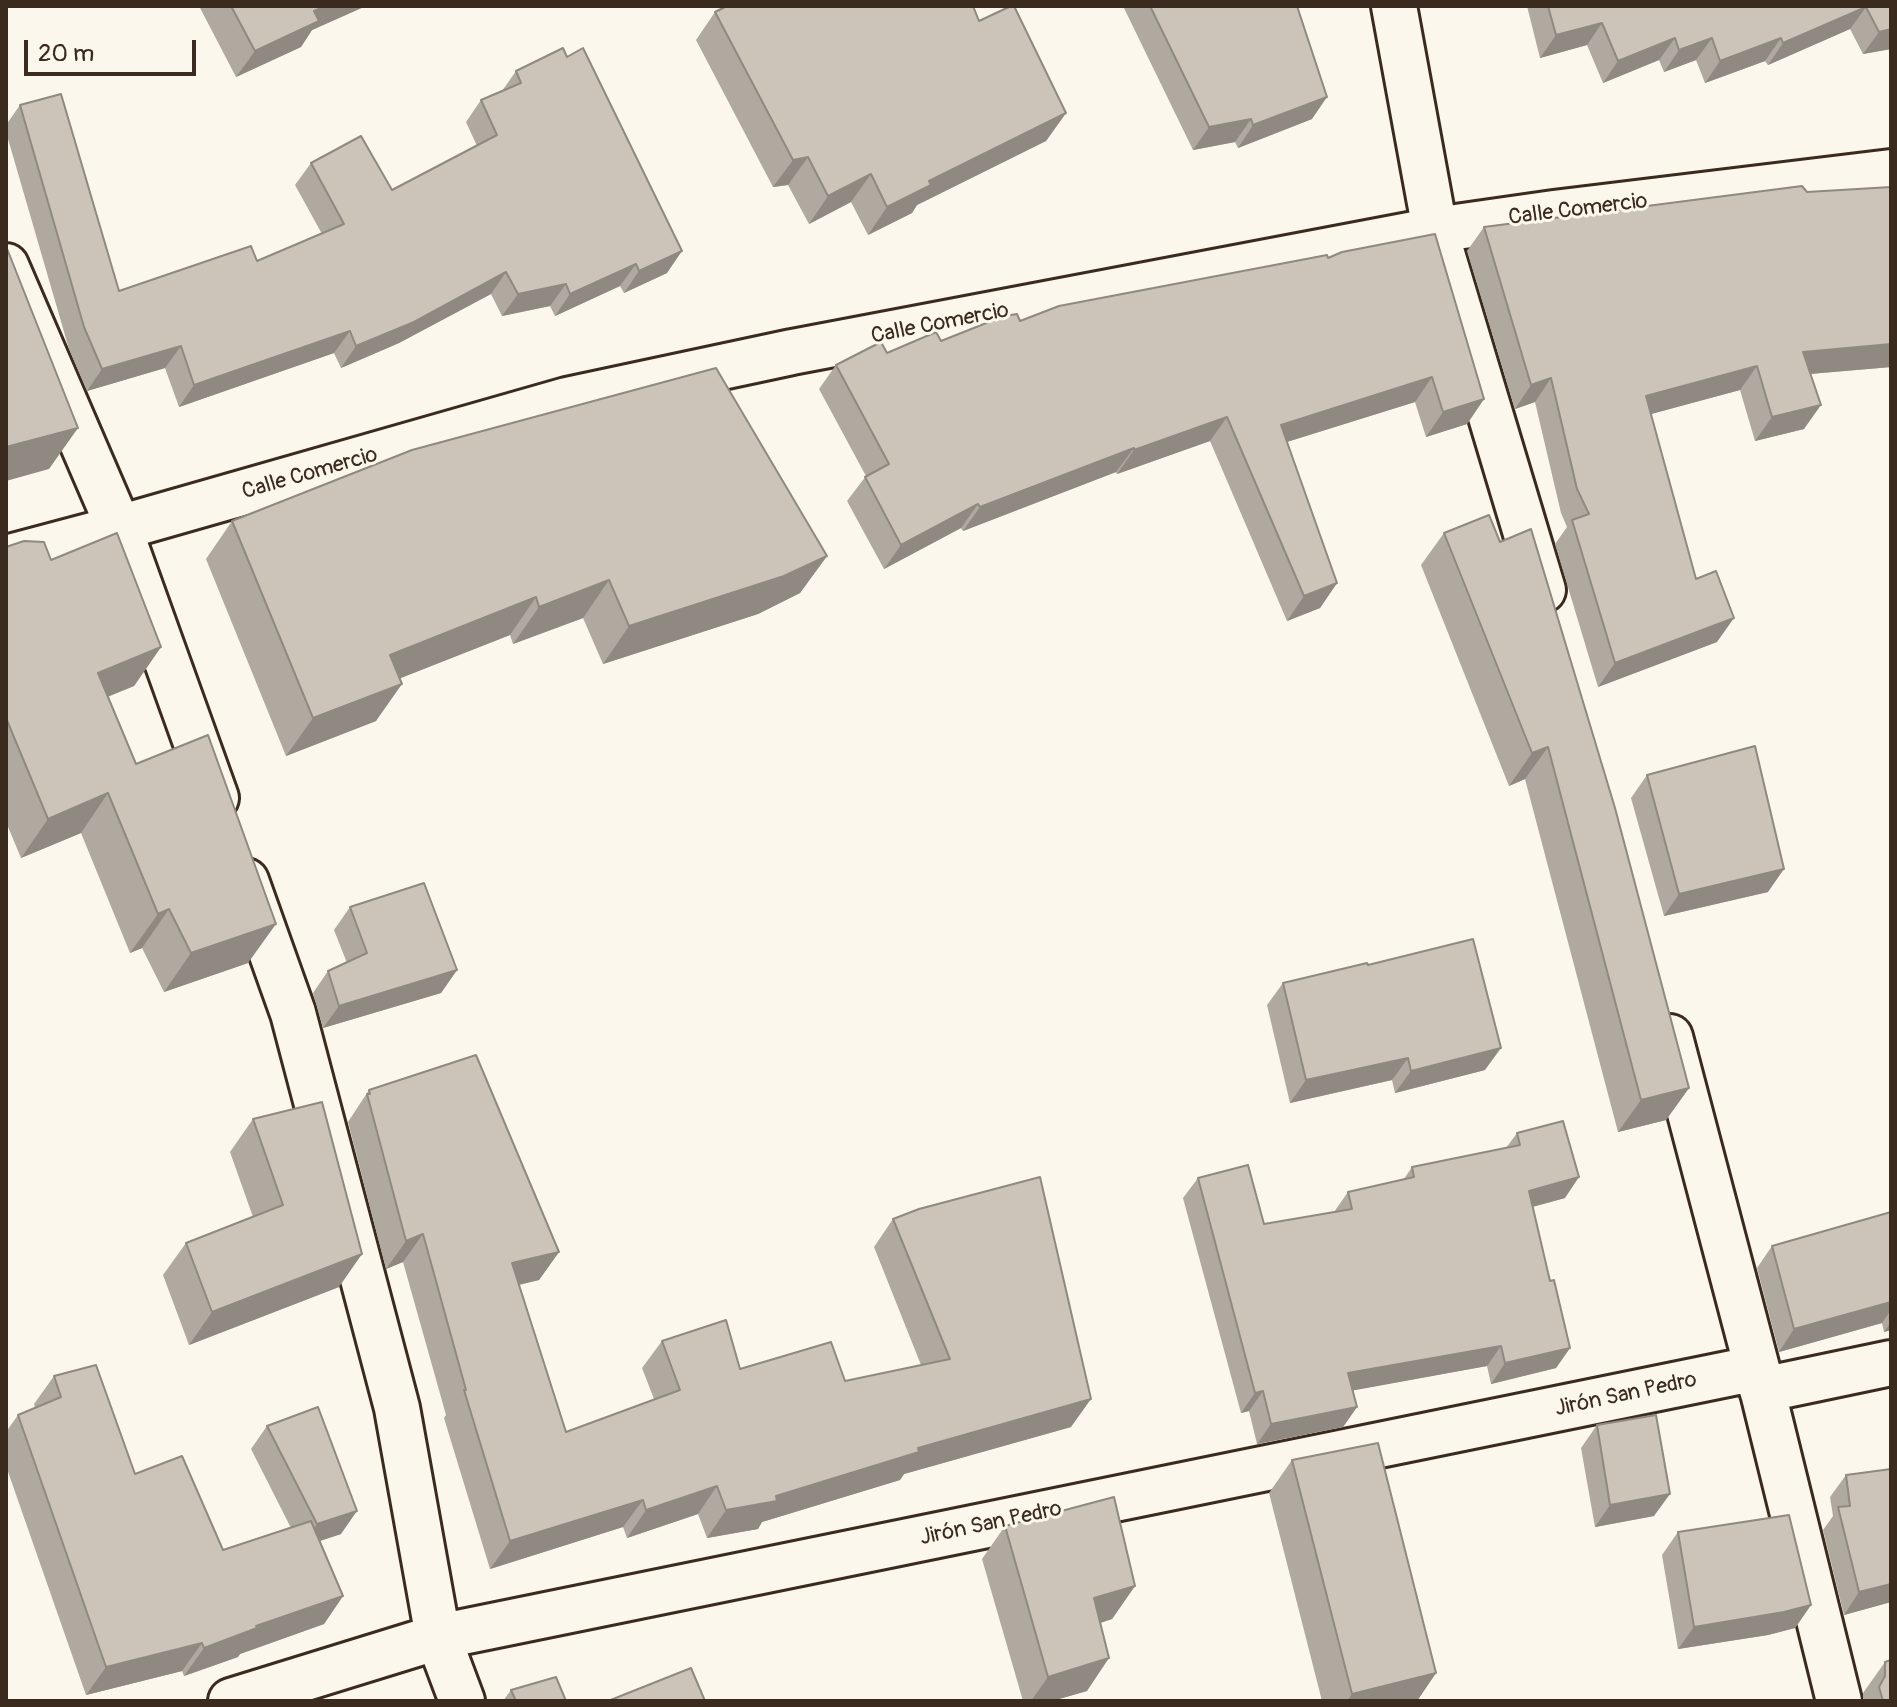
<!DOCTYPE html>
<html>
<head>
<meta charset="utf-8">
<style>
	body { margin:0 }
	#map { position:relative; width:1897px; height:1707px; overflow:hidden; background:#fbf7ec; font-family:Pangolin,sans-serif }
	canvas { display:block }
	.frame { position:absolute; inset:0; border:8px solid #3b2a1e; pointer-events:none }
	.scale { position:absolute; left:24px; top:40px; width:172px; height:36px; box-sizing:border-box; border:4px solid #3b2a1e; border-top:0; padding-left:10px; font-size:24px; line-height:28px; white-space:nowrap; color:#3b2a1e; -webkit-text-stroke:6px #fbf7ec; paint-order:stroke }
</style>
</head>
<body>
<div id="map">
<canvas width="1897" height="1707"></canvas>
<div class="frame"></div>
<div class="scale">20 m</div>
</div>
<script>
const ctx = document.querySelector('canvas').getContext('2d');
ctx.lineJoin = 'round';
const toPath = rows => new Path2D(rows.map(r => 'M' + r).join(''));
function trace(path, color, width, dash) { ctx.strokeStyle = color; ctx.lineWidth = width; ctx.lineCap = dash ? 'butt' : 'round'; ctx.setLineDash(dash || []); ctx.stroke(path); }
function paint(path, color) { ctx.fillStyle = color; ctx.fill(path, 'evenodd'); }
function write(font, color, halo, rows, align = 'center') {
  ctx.font = font + ' Pangolin,sans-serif'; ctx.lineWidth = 6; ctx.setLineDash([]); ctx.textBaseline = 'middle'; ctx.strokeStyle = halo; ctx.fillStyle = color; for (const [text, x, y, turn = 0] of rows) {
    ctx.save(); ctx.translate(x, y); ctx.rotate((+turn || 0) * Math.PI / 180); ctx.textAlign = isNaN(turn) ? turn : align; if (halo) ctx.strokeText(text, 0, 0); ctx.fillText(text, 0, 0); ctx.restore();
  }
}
const street = toPath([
	[1394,6,1435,230,1543,590],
	[6,266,119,528,216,798],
	[246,881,293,1013,397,1408,438,1637,462,1701],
	[1670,1037,1757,1368,1839,1701],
	[1762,1390,1891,1363],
	[231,1701,438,1637,1757,1368]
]);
const secondary = toPath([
	[6,558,119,528,567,400,792,352,1435,230,1554,213,1891,172]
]);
trace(street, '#3b2a1e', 50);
trace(secondary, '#3b2a1e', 50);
trace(street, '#fbf7ec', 44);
trace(secondary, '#fbf7ec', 44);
paint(toPath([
	[199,6,366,6,312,30,301,47,236,77],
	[1123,6,1297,6,1312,119,1238,148,1235,142,1193,150],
	[1527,6,1891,6,1891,49,1863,54,1850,29,1768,65,1765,61,1705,83,1696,60,1664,72,1659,60,1603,83,1587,45,1540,58],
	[715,12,979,21,1066,113,1046,141,917,205,912,213,868,235,851,202,809,224,788,185,773,187,696,40],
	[516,71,667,273,624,293,620,286,555,316,550,306,502,316,491,294,399,343,341,368,334,353,179,407,165,368,87,391,69,349,6,132,6,125,20,105,119,291,257,261,322,234,295,185,311,163,392,190,477,146,466,122,481,100,502,91],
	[1891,187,1891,367,1810,374,1804,429,1755,441,1740,390,1651,414,1696,579,1717,642,1598,687,1555,544,1567,527,1561,513,1535,402,1515,409,1467,251,1484,227,1807,192],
	[1328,258,1484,399,1467,424,1426,437,1415,402,1287,442,1337,583,1320,608,1287,621,1210,441,1117,474,1116,472,963,531,961,528,884,569,847,501,866,476,819,389,836,365,1020,321],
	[1489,515,1689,1088,1666,1120,1618,1132,1525,779,1509,786,1421,565,1444,533],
	[232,521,827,556,800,593,758,614,603,664,583,618,513,644,510,635,400,678,376,721,286,756,206,559],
	[6,547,51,560,161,647,134,686,108,696,136,764,248,963,164,992,142,948,130,953,81,833,21,858,6,822],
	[1647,775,1768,892,1664,916,1631,798],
	[350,907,457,970,441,993,323,1028,313,993,328,971,347,963,334,930],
	[1368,965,1485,1070,1395,1093,1392,1080,1290,1103,1267,1005,1283,983],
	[369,1090,559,1252,539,1280,519,1285,566,1432,654,1399,642,1368,662,1341,740,1369,845,1381,921,1365,874,1247,893,1219,1071,1427,904,1474,900,1480,762,1522,758,1529,707,1538,698,1514,627,1538,623,1527,490,1569,444,1418,446,1415,403,1262,386,1269,348,1122],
	[253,1119,339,1287,189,1345,163,1275,186,1243,253,1217,230,1152],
	[1517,1133,1565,1198,1532,1207,1550,1281,1570,1348,1556,1368,1491,1384,1487,1366,1353,1390,1357,1407,1343,1427,1257,1444,1249,1411,1241,1413,1183,1198,1198,1178,1264,1224,1334,1212,1348,1192,1404,1179,1412,1167,1506,1148],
	[1891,1212,1891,1330,1884,1332,1882,1323,1779,1352,1757,1268,1772,1246],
	[54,1376,135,1474,223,1550,291,1528,251,1449,267,1426,341,1534,320,1541,343,1596,324,1624,240,1654,238,1657,184,1676,182,1671,86,1695,6,1466,6,1432,18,1415,35,1408,34,1404],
	[1597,1425,1654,1516,1595,1527,1581,1448],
	[1292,1460,1436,1673,1417,1701,1322,1701,1269,1493],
	[1891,1469,1891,1602,1844,1615,1823,1530,1833,1516,1830,1497,1846,1475],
	[1005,1526,1135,1586,1112,1619,1101,1623,1087,1691,1052,1701,1023,1701,982,1559],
	[1678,1532,1811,1605,1795,1628,1768,1635,1678,1649,1662,1555],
	[1885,1662,1891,1701,1863,1701,1863,1693],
	[511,1690,516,1701,503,1701]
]), '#afa99f');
paint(toPath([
	[326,6,366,6,312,30,301,47,236,77,255,51,314,11],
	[1866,7,1850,29,1768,65,1783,43],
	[1602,23,1587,45,1540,58,1556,35],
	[1891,29,1891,49,1863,54,1879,32],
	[1675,38,1659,60,1603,83,1618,61],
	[1712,38,1696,60,1664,72,1679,50],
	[1781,38,1765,61,1705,83,1720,61],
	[1327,97,1312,119,1238,148,1253,125],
	[1066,113,1046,141,917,205,912,213,868,235,887,207,929,181],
	[1251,119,1235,142,1193,150,1209,127],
	[808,157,788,185,773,187,793,160],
	[871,174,851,202,809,224,828,196],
	[682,251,667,273,624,293,639,271],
	[636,264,620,286,555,316,570,294],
	[506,272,491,294,399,343,341,368,356,346],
	[566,284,550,306,502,316,518,294],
	[350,331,334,353,179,407,194,385],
	[1891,344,1891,367,1786,376,1803,352],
	[181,346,165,368,87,391,102,369],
	[1757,366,1740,390,1629,420,1646,396],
	[1432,377,1415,402,1264,449,1281,425],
	[1551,378,1535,402,1515,409,1531,385],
	[1484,399,1467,424,1426,437,1443,412],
	[1821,405,1804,429,1755,441,1772,417],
	[1227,417,1210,441,1117,474,1134,450],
	[78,428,49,469,6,481,6,447],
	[1134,448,1116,472,963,531,980,507],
	[978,504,961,528,884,569,901,545],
	[827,556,800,593,758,614,603,664,629,626],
	[609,580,583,618,513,644,539,607],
	[1337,583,1320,608,1287,621,1304,596],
	[536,597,510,635,363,693,390,655],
	[1734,618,1717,642,1598,687,1615,663],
	[161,647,134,686,71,712,98,673],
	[402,684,376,721,286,756,313,718],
	[1548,747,1525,779,1509,786,1532,753],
	[108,793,81,833,21,858,48,819],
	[1784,869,1768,892,1664,916,1679,894],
	[169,909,142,948,130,953,158,914],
	[276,924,248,963,164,992,191,953],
	[457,970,441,993,323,1028,339,1006],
	[1501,1048,1485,1070,1395,1093,1411,1071],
	[1408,1058,1392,1080,1290,1103,1306,1080],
	[1689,1088,1666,1120,1618,1132,1641,1100],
	[1579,1177,1565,1198,1514,1212,1529,1191],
	[423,1234,403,1262,386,1269,406,1241],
	[559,1252,539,1280,492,1291,512,1263],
	[362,1254,339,1287,189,1345,212,1312],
	[1891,1302,1891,1310,1882,1323,1779,1352,1794,1329],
	[1891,1322,1891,1330,1884,1332],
	[1501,1346,1487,1366,1334,1394,1348,1373],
	[1570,1348,1556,1368,1491,1384,1505,1363],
	[1263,1391,1249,1411,1241,1413,1255,1393],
	[1091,1399,1071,1427,904,1474,900,1480,762,1522,758,1529,707,1538,726,1510,776,1496,918,1448],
	[1357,1407,1343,1427,1257,1444,1271,1424],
	[717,1486,698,1514,627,1538,646,1510],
	[1670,1494,1654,1516,1595,1527,1610,1505],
	[643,1500,623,1527,490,1569,510,1541],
	[357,1511,341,1534,301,1547,317,1524],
	[1891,1584,1891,1602,1844,1615,1859,1592],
	[1135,1586,1112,1619,1072,1631,1094,1598],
	[343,1596,324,1624,240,1654,238,1657,184,1676,204,1648,256,1626],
	[1811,1605,1795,1628,1768,1635,1678,1649,1694,1627],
	[202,1643,182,1671,86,1695,106,1667],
	[1109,1658,1087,1691,1052,1701,1031,1701,1048,1677],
	[1436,1673,1417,1701,1347,1701,1352,1694]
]), '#8f8982');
const building = toPath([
	[231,6,326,6,314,11,319,21,255,51,231,6],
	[727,6,973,6,979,21,1011,6,1014,6,1066,113,929,181,931,185,887,207,871,174,828,196,808,157,793,160,715,12,727,6],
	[1150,6,1297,6,1327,97,1253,125,1251,119,1209,127,1150,6],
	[1548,6,1891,6,1891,29,1879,32,1866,7,1783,43,1781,38,1720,61,1712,38,1679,50,1675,38,1618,61,1602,23,1556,35,1548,6],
	[563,48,567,57,583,48,682,251,639,271,636,264,570,294,566,284,518,294,506,272,414,322,356,346,350,331,194,385,181,346,102,369,84,327,20,105,61,94,119,291,251,246,257,261,344,224,311,163,361,136,392,190,497,135,481,100,521,83,516,71,563,48],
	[1802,186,1807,192,1891,187,1891,344,1803,352,1821,405,1772,417,1757,366,1646,396,1696,579,1716,571,1734,618,1615,663,1572,520,1589,514,1577,489,1551,378,1531,385,1484,227,1802,186],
	[1435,234,1484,399,1443,412,1432,377,1281,425,1337,583,1304,596,1227,417,1134,450,1134,448,980,507,978,504,901,545,865,477,889,464,836,365,881,342,887,353,936,332,941,341,1004,316,1017,314,1020,321,1059,306,1327,255,1328,258,1342,252,1435,234],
	[6,246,78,428,6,447,6,246],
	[716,368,827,556,784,576,629,626,609,580,539,607,536,597,390,655,402,684,313,718,232,521,412,450,716,368],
	[1489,515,1500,542,1531,529,1615,808,1689,1088,1641,1100,1548,747,1532,753,1444,533,1489,515],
	[117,533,161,647,98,673,136,764,208,735,276,924,191,953,169,909,158,914,108,793,48,819,6,718,6,547,24,541,44,542,51,560,117,533],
	[1755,746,1784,869,1679,894,1647,775,1755,746],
	[424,883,457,970,339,1006,328,971,367,953,350,907,424,883],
	[1473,939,1501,1048,1411,1071,1408,1058,1306,1080,1283,983,1367,963,1368,965,1473,939],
	[476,1055,559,1252,512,1263,566,1432,680,1390,662,1341,726,1320,740,1369,831,1342,845,1381,950,1359,893,1219,919,1209,1040,1177,1091,1399,918,1448,919,1452,776,1496,777,1501,726,1510,717,1486,646,1510,643,1500,510,1541,464,1390,466,1390,423,1234,406,1241,367,1094,370,1094,369,1090,476,1055],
	[322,1102,362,1254,212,1312,186,1243,283,1205,253,1119,322,1102],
	[1563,1121,1579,1177,1529,1191,1550,1281,1554,1280,1570,1348,1505,1363,1501,1346,1348,1373,1357,1407,1271,1424,1263,1391,1255,1393,1198,1178,1248,1165,1264,1224,1352,1209,1348,1192,1414,1177,1412,1167,1520,1145,1517,1133,1563,1121],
	[1891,1212,1891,1302,1794,1329,1772,1246,1891,1212],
	[96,1365,135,1474,182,1456,223,1550,311,1521,343,1596,256,1626,257,1628,204,1648,202,1643,106,1667,18,1415,61,1397,54,1376,96,1365],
	[318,1407,357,1511,317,1524,267,1426,318,1407],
	[1656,1415,1670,1494,1610,1505,1597,1425,1656,1415],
	[1378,1443,1436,1673,1352,1694,1292,1460,1378,1443],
	[1891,1469,1891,1584,1859,1592,1838,1507,1850,1506,1846,1475,1891,1469],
	[1114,1497,1135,1586,1094,1598,1109,1658,1048,1677,1005,1526,1114,1497],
	[1789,1515,1811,1605,1784,1612,1694,1627,1678,1532,1789,1515],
	[1891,1660,1891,1701,1883,1701,1879,1687,1885,1676,1885,1662,1891,1660],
	[691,1668,705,1701,608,1701,691,1668],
	[556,1677,566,1701,516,1701,511,1690,556,1677]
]);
paint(building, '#ccc4b9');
trace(building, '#8f8982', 2);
write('22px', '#3b2a1e', '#fbf7ec', [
	["Calle Comercio",1578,210,-7],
	["Calle Comercio",940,324,-11],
	["Calle Comercio",310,474,-16],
	["Jirón San Pedro",1626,1395,-12],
	["Jirón San Pedro",991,1524,-12]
]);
</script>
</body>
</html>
